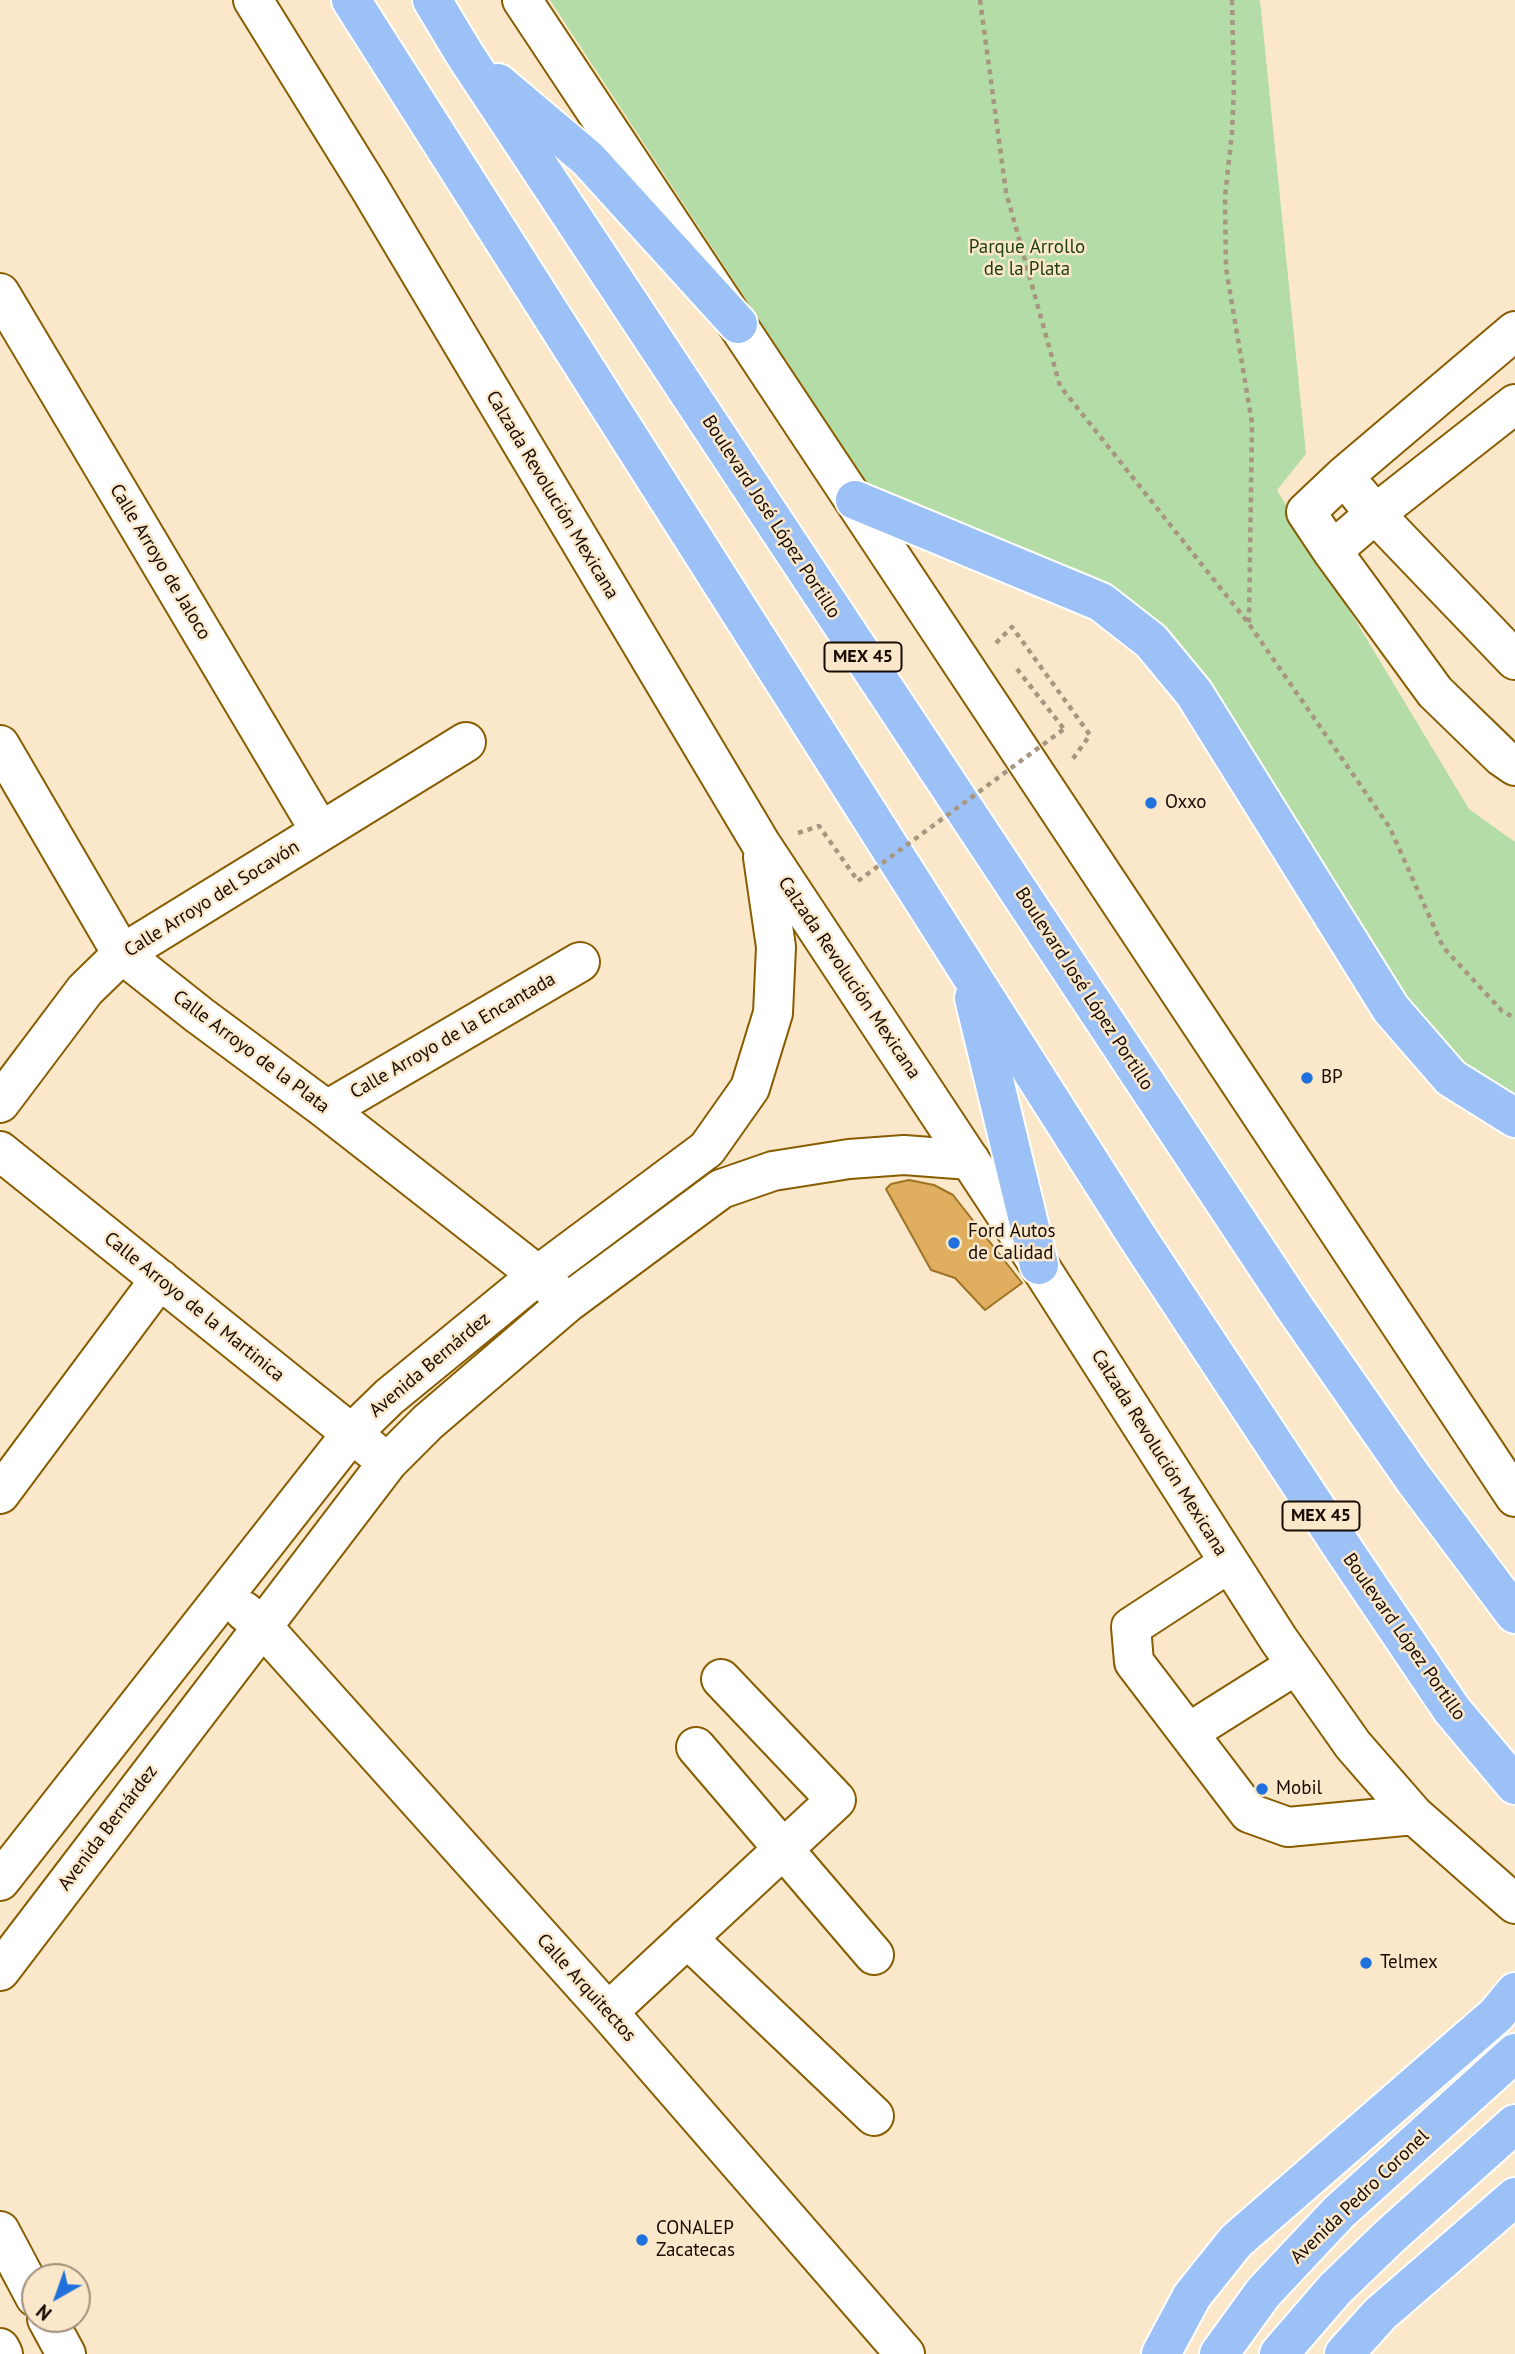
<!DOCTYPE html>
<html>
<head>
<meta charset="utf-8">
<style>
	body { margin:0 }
	#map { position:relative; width:1515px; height:2354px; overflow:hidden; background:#fbe8cb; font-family:"PT Sans",sans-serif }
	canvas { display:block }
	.north { position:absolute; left:21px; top:2263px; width:70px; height:70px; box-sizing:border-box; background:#fbe8cb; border:2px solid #a08f7a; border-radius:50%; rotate:220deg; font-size:19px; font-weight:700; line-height:28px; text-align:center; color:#170a00 }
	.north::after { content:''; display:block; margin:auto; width:24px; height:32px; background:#2071db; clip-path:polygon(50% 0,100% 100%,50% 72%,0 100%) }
</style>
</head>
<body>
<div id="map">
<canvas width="1515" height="2354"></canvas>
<div class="north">N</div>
</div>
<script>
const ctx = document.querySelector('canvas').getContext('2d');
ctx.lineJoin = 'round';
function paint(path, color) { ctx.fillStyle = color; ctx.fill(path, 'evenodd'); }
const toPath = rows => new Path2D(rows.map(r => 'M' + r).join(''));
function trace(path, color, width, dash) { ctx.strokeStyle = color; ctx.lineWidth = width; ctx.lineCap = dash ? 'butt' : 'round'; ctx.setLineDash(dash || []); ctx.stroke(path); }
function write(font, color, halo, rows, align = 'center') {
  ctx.font = font + ' "PT Sans",sans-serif'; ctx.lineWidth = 5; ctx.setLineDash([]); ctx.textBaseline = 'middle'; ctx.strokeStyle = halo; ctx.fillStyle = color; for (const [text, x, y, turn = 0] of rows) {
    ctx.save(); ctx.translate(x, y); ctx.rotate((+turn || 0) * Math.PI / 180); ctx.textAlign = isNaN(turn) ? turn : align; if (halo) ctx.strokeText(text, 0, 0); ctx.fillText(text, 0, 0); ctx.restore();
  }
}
paint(toPath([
	[550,0,1260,0,1306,454,1277,490,1469,809,1515,842,1515,1099,1468,1069,1411,1012,1183,663,867,484]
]), '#b4dca6');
const building = toPath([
	[909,1180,934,1185,953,1195,1022,1283,985,1310,955,1278,931,1270,886,1189,891,1184,909,1180]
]);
paint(building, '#dfae5f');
trace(building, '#9f7325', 2);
const minor = toPath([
	[253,0,369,187,761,844,1039,1265,1279,1640,1353,1745,1414,1815,1515,1904],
	[522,0,1515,1497],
	[0,293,320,831],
	[1515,404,1375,514,1332,551,1435,692,1502,757,1515,766],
	[1358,493,1375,514,1515,660],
	[1332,551,1306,512,1344,476,1515,331],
	[0,745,122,954,199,1015,327,1110,538,1275,556,1292],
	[0,1103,85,990,122,954,466,742],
	[327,1110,580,962],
	[0,1151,372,1450],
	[0,1494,160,1279],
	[1229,1563,1131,1627,1134,1662,1249,1813,1288,1827,1414,1815],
	[244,1611,262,1626,608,2012,905,2354],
	[1188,1733,1296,1665],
	[696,1747,874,1955],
	[0,1881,351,1434,389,1397,538,1275,707,1149,750,1088,773,1013,776,947,763,857],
	[687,1938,874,2116],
	[0,1971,388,1462,428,1422,567,1303,721,1189,773,1171,849,1159,904,1155,970,1160],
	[608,2012,836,1800,721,1679],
	[0,2231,35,2297],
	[47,2319,66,2354],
	[0,2348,3,2354]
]);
const major = toPath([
	[351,0,1138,1238,1344,1550,1452,1710,1515,1785],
	[432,0,465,55,1294,1307,1413,1478,1515,1614],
	[498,83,588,159,738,324],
	[855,500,1101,602,1151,641,1194,693,1391,1009,1451,1078,1515,1118],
	[974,998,1039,1265],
	[1161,2354,1192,2296,1236,2241,1496,2015,1515,1992],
	[1219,2354,1263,2293,1339,2212,1515,2053],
	[1279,2354,1335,2289,1390,2236,1515,2124],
	[1344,2354,1380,2314,1515,2197]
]);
trace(minor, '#885d00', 42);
trace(major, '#fff', 42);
trace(toPath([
	[980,0,1006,192,1060,386,1249,624,1390,828,1443,947,1502,1011,1515,1018],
	[1232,0,1234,87,1232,132,1225,197,1226,268,1252,423,1249,623],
	[996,643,1012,627,1090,735,1072,760],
	[1017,669,1064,729],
	[798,833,819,826,858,881]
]), '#a79680', 4.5, [5, 5]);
trace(minor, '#fff', 38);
trace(major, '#9bc1f6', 38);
trace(toPath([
	[858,881,1064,729]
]), '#a79680', 4.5, [5, 5]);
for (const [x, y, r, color] of [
	[1151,803,7,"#2071db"],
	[1307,1078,7,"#2071db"],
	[954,1243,7,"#2071db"],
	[1262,1789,7,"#2071db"],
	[1366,1963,7,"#2071db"],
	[642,2240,7,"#2071db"]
]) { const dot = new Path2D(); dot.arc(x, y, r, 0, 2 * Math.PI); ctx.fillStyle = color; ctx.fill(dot); trace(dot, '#fbe8cb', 2.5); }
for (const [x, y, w] of [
	[863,657,77],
	[1321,1516,77]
]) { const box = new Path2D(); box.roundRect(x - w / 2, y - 14.5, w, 29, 5); ctx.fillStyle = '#fbe8cb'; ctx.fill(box); trace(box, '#170a00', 2); }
write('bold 18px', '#170a00', null, [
	["MEX 45",863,657],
	["MEX 45",1321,1516]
]);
write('19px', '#1c3e0c', '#fbe8cb', [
	["Parque Arrollo",1027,248],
	["de la Plata",1027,270]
]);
write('19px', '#170a00', '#fbe8cb', [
	["Calzada Revolución Mexicana",552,495,59],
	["Boulevard José López Portillo",771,517,57],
	["Calle Arroyo de Jaloco",160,562,59],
	["Calle Arroyo del Socavón",212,899,-32],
	["Calzada Revolución Mexicana",849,978,56],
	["Boulevard José López Portillo",1084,989,57],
	["Calle Arroyo de la Encantada",453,1036,-30],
	["Calle Arroyo de la Plata",251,1052,37],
	["Calle Arroyo de la Martinica",194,1307,39],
	["Avenida Bernárdez",430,1365,-40],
	["Calzada Revolución Mexicana",1159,1453,58],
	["Boulevard López Portillo",1404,1637,55],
	["Avenida Bernárdez",108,1828,-53],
	["Calle Arquitectos",586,1988,48],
	["Avenida Pedro Coronel",1360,2197,-44]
]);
write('19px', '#170a00', '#fbe8cb', [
	["Oxxo",1165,803],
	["BP",1321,1078],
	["Ford Autos",968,1232],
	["de Calidad",968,1254],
	["Mobil",1276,1789],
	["Telmex",1380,1963],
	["CONALEP",656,2229],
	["Zacatecas",656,2251]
], 'left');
</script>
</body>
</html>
